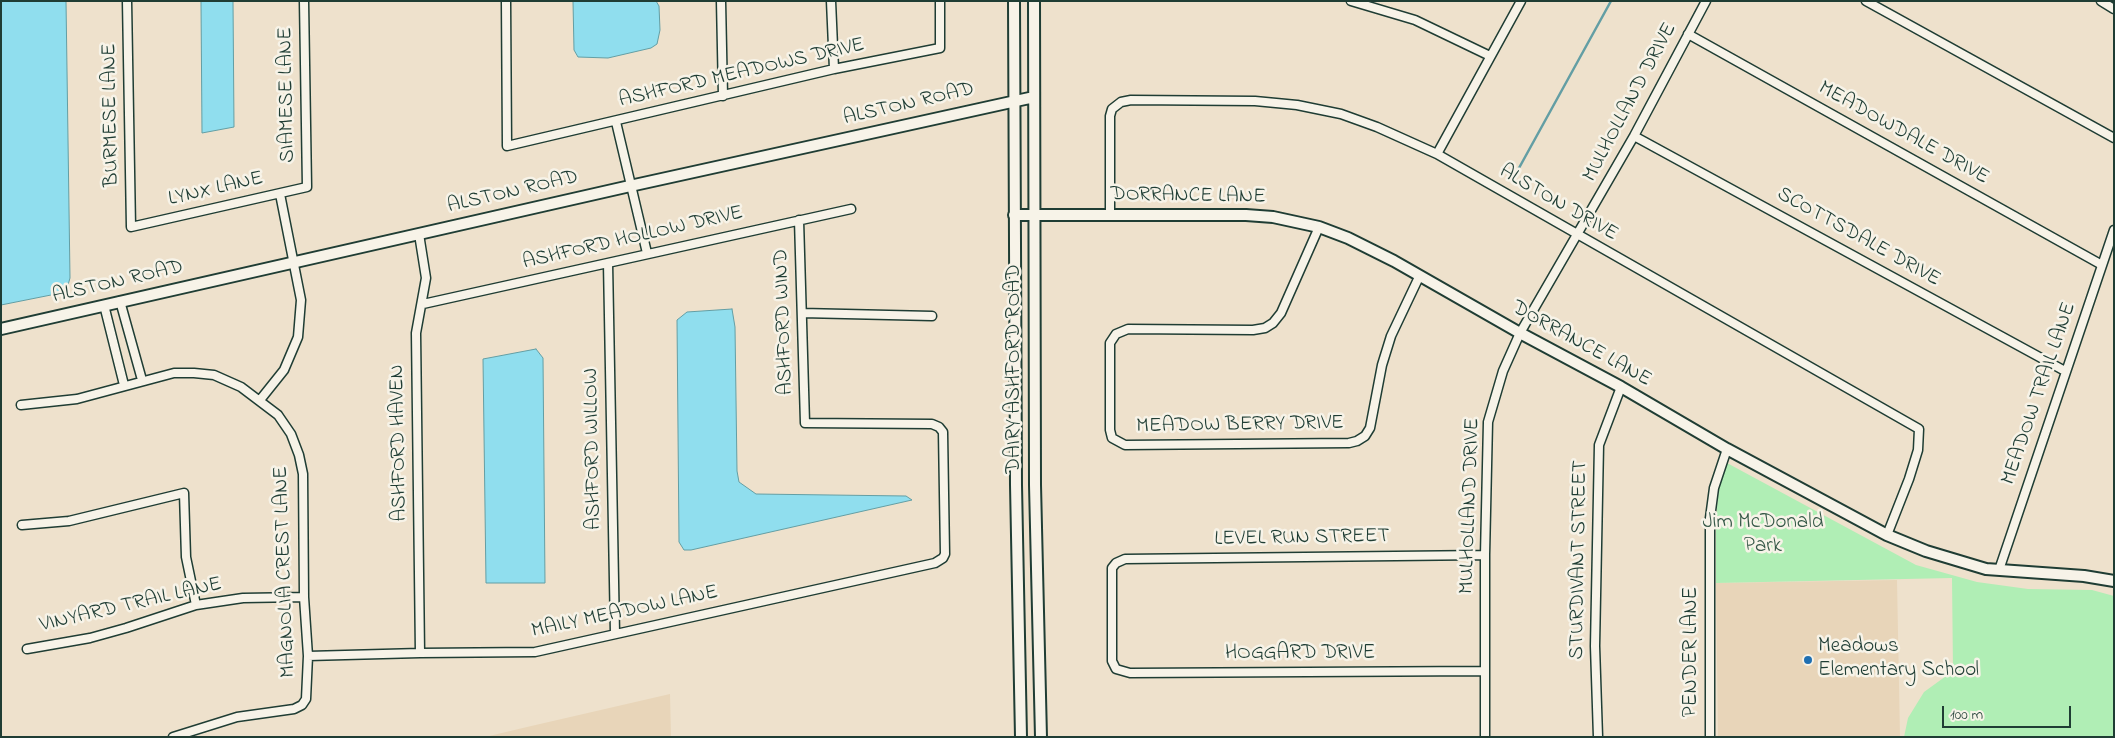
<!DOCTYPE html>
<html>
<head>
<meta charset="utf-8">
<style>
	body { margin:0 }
	#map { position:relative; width:2115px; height:738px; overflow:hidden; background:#eee1cc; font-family:"Indie Flower",sans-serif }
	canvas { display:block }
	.frame { position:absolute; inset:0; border:2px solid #1f3d34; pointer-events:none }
	.scale { position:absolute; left:1942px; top:706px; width:129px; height:22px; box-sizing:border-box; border:2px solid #1f3d34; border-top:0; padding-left:6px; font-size:15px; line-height:18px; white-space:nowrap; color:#1f3d34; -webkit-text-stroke:4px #f7f3e8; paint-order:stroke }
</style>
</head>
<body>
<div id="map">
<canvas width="2115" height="738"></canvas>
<div class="frame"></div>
<div class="scale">100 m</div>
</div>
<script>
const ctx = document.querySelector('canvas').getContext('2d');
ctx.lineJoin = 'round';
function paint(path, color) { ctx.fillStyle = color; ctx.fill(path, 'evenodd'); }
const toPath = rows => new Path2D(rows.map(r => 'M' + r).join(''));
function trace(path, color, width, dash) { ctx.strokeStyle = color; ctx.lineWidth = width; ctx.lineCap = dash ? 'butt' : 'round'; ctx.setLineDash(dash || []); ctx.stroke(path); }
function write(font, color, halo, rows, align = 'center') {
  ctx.font = font + ' "Indie Flower",sans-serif'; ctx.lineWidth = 5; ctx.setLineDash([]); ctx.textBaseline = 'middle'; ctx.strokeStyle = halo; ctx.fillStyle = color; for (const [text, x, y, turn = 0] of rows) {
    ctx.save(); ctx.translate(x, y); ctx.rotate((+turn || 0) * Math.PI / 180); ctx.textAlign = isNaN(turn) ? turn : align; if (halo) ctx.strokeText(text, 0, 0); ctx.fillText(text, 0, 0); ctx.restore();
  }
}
paint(toPath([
	[1897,580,1900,737,1718,737,1716,583],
	[670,694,671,737,485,737,527,727]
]), '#e8d5b9');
paint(toPath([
	[1727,463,1916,565,1977,582,2028,589,2092,590,2114,596,2114,737,1904,737,1908,718,1924,692,1953,671,1952,578,1716,583,1716,517,1719,488]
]), '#b0eeb5');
const water = toPath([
	[1,1,66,1,70,278,66,292,1,305,1,1],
	[201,1,233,1,234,127,202,133,201,1],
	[573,1,656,1,659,6,660,30,657,44,651,48,608,58,578,57,574,50,573,1],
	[732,309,735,327,737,471,739,482,756,494,906,496,912,500,691,550,684,550,679,542,677,320,687,312,732,309],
	[536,349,543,358,545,583,486,583,483,359,536,349]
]);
paint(water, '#90deee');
trace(water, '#639ea4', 1);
trace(toPath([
	[1519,168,1611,1]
]), '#639ea4', 2.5);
const street = toPath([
	[127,1,131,227,307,187,304,1],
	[506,1,507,146,834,69,940,48,940,1],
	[721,1,723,96],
	[831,1,834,69],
	[1351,1,1415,20,1490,56],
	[1866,1,2114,138],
	[2101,1,2114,9],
	[1688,34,2102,265],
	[616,122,647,253],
	[1634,136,2065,371],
	[1437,154,1521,1],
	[1110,214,1110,116,1112,109,1121,102,1131,100,1255,101,1297,105,1341,114,1377,127,1437,154,1919,429,1918,450,1909,479,1887,535],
	[1319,227,1281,313,1273,323,1265,328,1253,330,1128,329,1116,334,1110,343,1110,430,1112,438,1125,445,1349,443,1357,441,1365,436,1370,428,1382,365,1391,336,1419,277],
	[419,234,426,278,416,333,420,653],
	[608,263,615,634],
	[120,301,142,380],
	[423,304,851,209],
	[104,305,124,385],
	[802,313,932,316],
	[260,400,284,370,298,337,301,300,280,194],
	[21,405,77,399,174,373,194,373,214,375,241,387,278,415,291,434,299,455,303,474,304,597,308,656,306,699,302,705,294,709,237,717,173,737],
	[22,525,69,521,184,493,186,557,196,605],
	[1999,570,2114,230],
	[27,649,90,638,126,628,196,605,243,598,304,597],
	[308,656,420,653,535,652,935,563,943,558,945,554,943,432,939,427,932,424,805,423,799,220],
	[1484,671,1130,673,1116,669,1112,661,1112,568,1116,563,1125,559,1485,555],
	[1485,737,1485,555,1488,422,1503,371,1520,333,1634,136,1706,1],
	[1598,737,1595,646,1599,445,1621,387],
	[1710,737,1710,518,1714,488,1727,449]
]);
const secondary = toPath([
	[1014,1,1016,485,1021,737],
	[1034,1,1035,485,1041,737],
	[1014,215,1246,215,1273,217,1319,227,1348,238,1394,261,1520,333,1621,387,1727,449,1887,535,1926,551,1986,569,2084,576,2114,581],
	[1,329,630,186,1034,97]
]);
trace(street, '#1f3d34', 11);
trace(secondary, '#1f3d34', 14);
trace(street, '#f7f3e8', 8);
trace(secondary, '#f7f3e8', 10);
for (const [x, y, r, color] of [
	[1808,660,5,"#1f6fb2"]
]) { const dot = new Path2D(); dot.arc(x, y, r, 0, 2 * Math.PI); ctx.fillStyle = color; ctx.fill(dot); trace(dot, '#f7f3e8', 2); }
write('21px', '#1f3d34', '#f7f3e8', [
	["ASHFORD MEADOWS DRIVE",742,74,-13],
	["SIAMESE LANE",288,95,-91],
	["MULHOLLAND DRIVE",1631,103,-62],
	["ALSTON ROAD",909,105,-13],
	["BURMESE LANE",112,115,-91],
	["MEADOWDALE DRIVE",1903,134,29],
	["LYNX LANE",216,190,-13],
	["ALSTON ROAD",513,193,-13],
	["DORRANCE LANE",1188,197,1],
	["ALSTON DRIVE",1558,204,30],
	["SCOTTSDALE DRIVE",1858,238,29],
	["ASHFORD HOLLOW DRIVE",633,239,-13],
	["ALSTON ROAD",118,283,-13],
	["ASHFORD WIND",785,322,-92],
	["DORRANCE LANE",1581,345,29],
	["DAIRY ASHFORD ROAD",1016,369,-90],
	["MEADOW TRAIL LANE",2040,394,-71],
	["MEADOW BERRY DRIVE",1240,426,-1],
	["ASHFORD HAVEN",400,443,-91],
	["ASHFORD WILLOW",594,449,-91],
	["MULHOLLAND DRIVE",1471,506,-88],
	["LEVEL RUN STREET",1302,539,-1],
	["STURDIVANT STREET",1580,560,-89],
	["MAGNOLIA CREST LANE",286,572,-92],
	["VINYARD TRAIL LANE",131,606,-13],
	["MAILY MEADOW LANE",625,613,-12],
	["PENDER LANE",1693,652,-90],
	["HOGGARD DRIVE",1300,655]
]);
write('21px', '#355847', '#f7f3e8', [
	["Jim McDonald",1763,524],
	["Park",1763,548]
]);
write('21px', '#1f3d34', '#f7f3e8', [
	["Meadows",1818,648],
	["Elementary School",1818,672]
], 'left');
</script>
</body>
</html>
